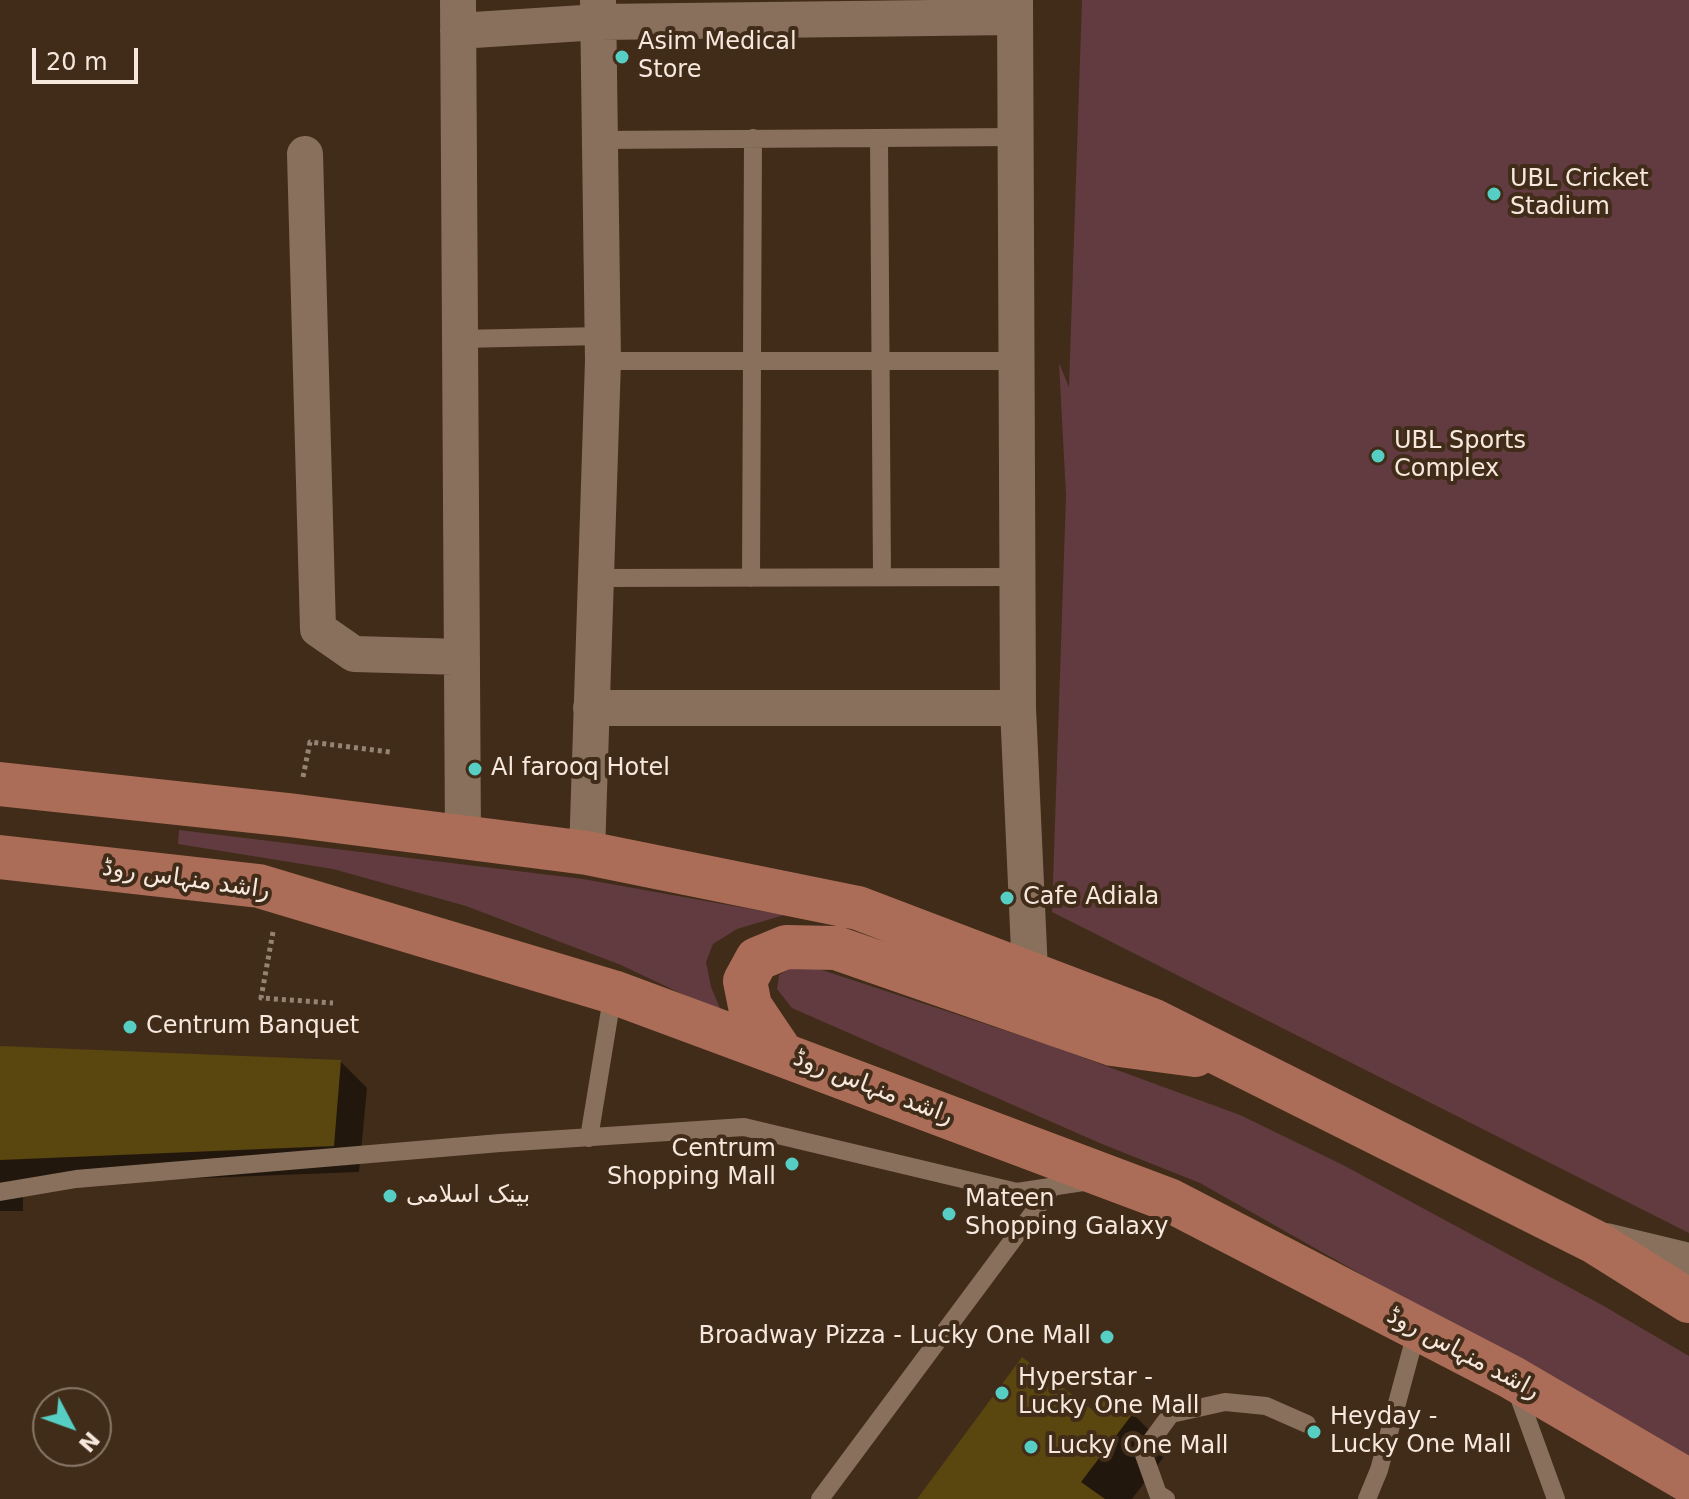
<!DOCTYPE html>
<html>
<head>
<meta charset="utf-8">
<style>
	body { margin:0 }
	#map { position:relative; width:1689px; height:1499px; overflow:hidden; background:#412c19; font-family:"DejaVu Sans",sans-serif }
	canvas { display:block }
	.north { position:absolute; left:32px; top:1387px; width:80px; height:80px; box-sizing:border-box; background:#412c19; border:2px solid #897767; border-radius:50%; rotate:131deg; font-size:22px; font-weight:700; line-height:32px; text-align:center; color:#f6e8dd }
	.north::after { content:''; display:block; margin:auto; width:28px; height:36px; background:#56cec3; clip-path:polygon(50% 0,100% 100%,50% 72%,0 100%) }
	.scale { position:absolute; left:32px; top:48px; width:106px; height:36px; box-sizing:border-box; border:4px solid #f6e8dd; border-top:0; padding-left:10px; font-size:24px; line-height:28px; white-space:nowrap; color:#f6e8dd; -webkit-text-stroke:6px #412c19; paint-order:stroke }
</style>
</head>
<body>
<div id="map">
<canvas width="1689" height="1499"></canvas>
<div class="north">N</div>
<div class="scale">20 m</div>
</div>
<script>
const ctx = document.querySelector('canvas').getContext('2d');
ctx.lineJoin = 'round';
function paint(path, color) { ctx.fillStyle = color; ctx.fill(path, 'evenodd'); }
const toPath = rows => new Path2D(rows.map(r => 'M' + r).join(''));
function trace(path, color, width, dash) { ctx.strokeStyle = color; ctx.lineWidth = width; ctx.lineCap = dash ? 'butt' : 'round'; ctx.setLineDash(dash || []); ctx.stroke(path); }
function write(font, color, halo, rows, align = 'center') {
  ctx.font = font + ' "DejaVu Sans",Vazirmatn,sans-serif'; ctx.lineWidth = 8; ctx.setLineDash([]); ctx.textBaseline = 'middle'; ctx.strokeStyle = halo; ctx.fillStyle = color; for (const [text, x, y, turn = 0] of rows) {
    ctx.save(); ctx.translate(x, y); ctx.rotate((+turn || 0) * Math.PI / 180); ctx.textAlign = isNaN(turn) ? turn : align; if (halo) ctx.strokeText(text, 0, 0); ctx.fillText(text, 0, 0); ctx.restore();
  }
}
paint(toPath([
	[1082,0,1689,0,1689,1233,1052,912,1066,495,1059,363,1069,387],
	[179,830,583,879,784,915,737,929,713,944,706,962,711,987,722,1013,621,965,466,906,333,869,178,844],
	[807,965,1046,1044,1240,1115,1343,1165,1602,1305,1689,1356,1689,1460,1200,1183,1102,1144,792,1008,777,989,779,975,791,968]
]), '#623b40');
paint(toPath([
	[0,1048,341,1062,367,1088,359,1172,23,1185,23,1211,0,1211],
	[1132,1413,1169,1450,1132,1499,919,1499,1094,1414]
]), '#0007');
paint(toPath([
	[0,1046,341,1060,334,1146,0,1160],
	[1022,1357,1094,1411,1107,1393,1134,1412,1081,1482,1105,1499,917,1499]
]), '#5a460f');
trace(toPath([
	[303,777,310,742,390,752],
	[273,932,261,998,333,1003]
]), '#958474', 5, [4, 4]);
trace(toPath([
	[879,138,882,577],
	[600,140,1015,137],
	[459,339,602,336],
	[603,361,1016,361],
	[596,578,1017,577],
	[751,578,753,138],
	[589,1138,613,992],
	[0,1192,76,1179,500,1143,744,1127,1017,1192,1090,1181],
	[1516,1389,1556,1499],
	[820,1499,1053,1186],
	[1166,1499,1158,1494,1143,1452,1171,1414,1225,1402,1266,1406,1307,1424],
	[1367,1499,1379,1470,1417,1329]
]), '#89705c', 18);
trace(toPath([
	[458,0,463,837],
	[1015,0,1018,708,1030,972],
	[458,31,599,22,1015,17],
	[305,154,318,629,354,654,462,657],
	[591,708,1018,708],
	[587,853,603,361,598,0]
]), '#89705c', 36);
trace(toPath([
	[1605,1245,1689,1265]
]), '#89705c', 44);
trace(toPath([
	[0,784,289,815,587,853,858,908,1152,1020,1595,1242,1689,1301],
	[0,857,259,886,613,992,783,1055,1169,1200,1511,1377,1689,1481],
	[783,1055,750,1006,745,981,757,959,786,947,836,948,1112,1044,1195,1055]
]), '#ab6d57', 44);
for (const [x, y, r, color] of [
	[622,57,8,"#56cec3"],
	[1494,194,8,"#56cec3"],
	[1378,456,8,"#56cec3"],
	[475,769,8,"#56cec3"],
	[1007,898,8,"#56cec3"],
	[130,1027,8,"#56cec3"],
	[792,1164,8,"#56cec3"],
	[390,1196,8,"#56cec3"],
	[949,1214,8,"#56cec3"],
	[1107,1337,8,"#56cec3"],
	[1002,1393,8,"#56cec3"],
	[1314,1432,8,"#56cec3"],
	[1031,1447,8,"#56cec3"]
]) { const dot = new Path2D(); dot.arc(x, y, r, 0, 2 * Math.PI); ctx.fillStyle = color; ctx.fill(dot); trace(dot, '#412c19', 3); }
write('24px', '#f6e8dd', '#412c19', [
	["Asim Medical",638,43],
	["Store",638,71],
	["UBL Cricket",1510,180],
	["Stadium",1510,208],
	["UBL Sports",1394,442],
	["Complex",1394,470],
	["Al farooq Hotel",491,769],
	["Cafe Adiala",1023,898],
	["Centrum Banquet",146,1027],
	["Centrum",776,1150,"right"],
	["Shopping Mall",776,1178,"right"],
	["بینک اسلامی",406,1196],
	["Mateen",965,1200],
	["Shopping Galaxy",965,1228],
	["Broadway Pizza - Lucky One Mall",1091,1337,"right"],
	["Hyperstar -",1018,1379],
	["Lucky One Mall",1018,1407],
	["Heyday -",1330,1418],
	["Lucky One Mall",1330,1446],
	["Lucky One Mall",1047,1447]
], 'left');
write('24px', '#f6e8dd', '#412c19', [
	["راشد منہاس روڈ",186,880,8],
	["راشد منہاس روڈ",873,1088,21],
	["راشد منہاس روڈ",1463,1354,28]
]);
</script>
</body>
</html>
